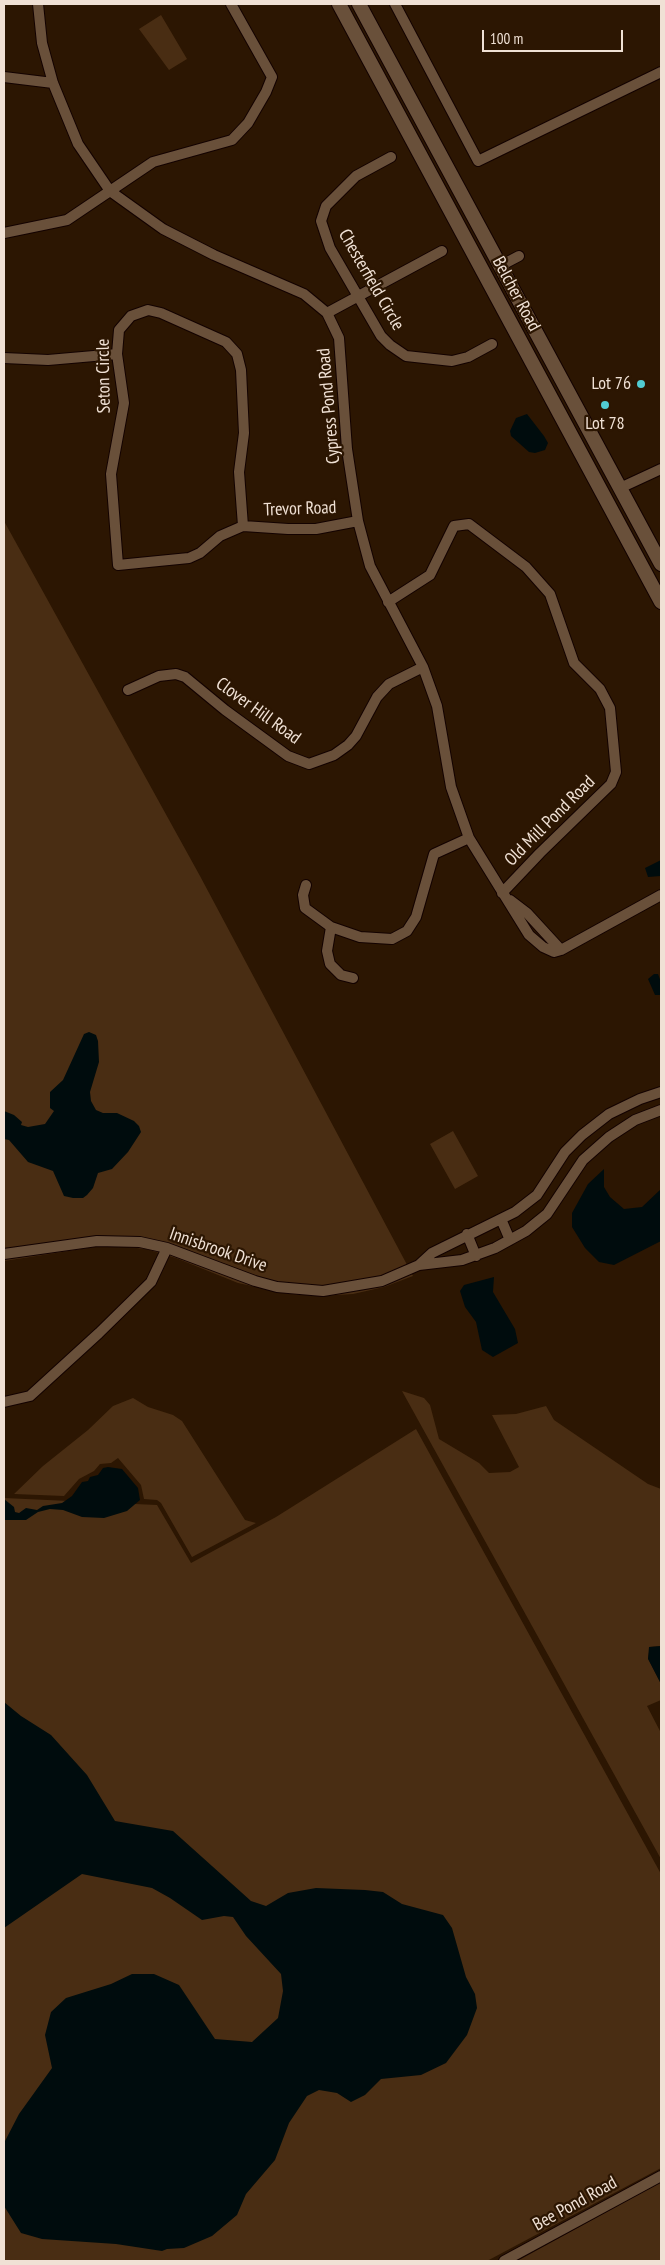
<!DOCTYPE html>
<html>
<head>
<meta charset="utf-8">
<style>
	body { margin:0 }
	#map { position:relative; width:665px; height:2265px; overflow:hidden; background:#2c1602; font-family:"PT Sans Narrow",sans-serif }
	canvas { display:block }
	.frame { position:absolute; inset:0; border:5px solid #f0e1d5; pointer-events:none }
	.scale { position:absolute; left:482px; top:30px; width:141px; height:22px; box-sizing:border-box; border:2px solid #f0e1d5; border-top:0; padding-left:6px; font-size:15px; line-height:18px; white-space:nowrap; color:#f0e1d5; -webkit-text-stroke:4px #2c1602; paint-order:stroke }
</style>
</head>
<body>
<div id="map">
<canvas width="665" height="2265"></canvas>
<div class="frame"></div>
<div class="scale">100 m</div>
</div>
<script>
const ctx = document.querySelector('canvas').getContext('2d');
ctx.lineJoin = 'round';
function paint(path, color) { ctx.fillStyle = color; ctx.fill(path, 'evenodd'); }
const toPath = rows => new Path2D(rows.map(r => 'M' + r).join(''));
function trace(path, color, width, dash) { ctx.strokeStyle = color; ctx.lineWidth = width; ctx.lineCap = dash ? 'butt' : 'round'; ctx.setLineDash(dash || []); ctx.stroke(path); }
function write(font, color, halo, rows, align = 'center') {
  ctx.font = font + ' "PT Sans Narrow",sans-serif'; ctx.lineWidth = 4.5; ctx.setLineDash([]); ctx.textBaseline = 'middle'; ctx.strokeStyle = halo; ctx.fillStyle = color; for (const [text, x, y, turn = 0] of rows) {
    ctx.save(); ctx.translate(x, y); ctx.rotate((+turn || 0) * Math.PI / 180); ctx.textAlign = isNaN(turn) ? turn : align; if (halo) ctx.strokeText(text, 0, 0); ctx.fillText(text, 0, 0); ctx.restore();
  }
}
paint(toPath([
	[161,15,187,59,169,70,139,29],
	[4,521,200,876,413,1276,384,1287,353,1294,321,1296,289,1294,238,1283,176,1258,146,1249,108,1245,4,1261],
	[453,1131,478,1176,455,1189,430,1144],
	[402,1391,424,1398,430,1405,439,1439,479,1463,489,1473,510,1472,519,1467,492,1415,516,1414,546,1406,554,1420,648,1484,661,1489,661,1646,650,1647,648,1658,661,1684,661,1700,647,1706,661,1733,661,1859],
	[133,1398,148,1407,173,1415,182,1421,245,1520,256,1523,192,1557,161,1503,157,1500,144,1499,141,1485,118,1458,111,1463,100,1464,94,1471,79,1479,64,1496,14,1494,43,1466,88,1430,113,1406],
	[416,1429,661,1874,661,2168,487,2261,4,2261,4,1498,157,1505,191,1563,276,1517],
	[661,2182,661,2261,515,2261,521,2259]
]), '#492d13');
paint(toPath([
	[527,414,544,436,548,443,545,450,535,453,529,452,511,436,510,431,516,418],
	[661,860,661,876,648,877,645,868],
	[654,974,658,974,661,982,661,995,655,995,648,979],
	[89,1032,96,1035,98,1041,99,1062,90,1092,91,1101,96,1110,103,1113,117,1113,134,1121,139,1126,141,1132,128,1152,112,1169,98,1173,93,1188,87,1195,83,1198,73,1198,64,1196,53,1171,28,1162,9,1140,4,1139,4,1111,14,1115,22,1122,21,1125,28,1127,45,1124,54,1111,50,1108,50,1092,63,1080,84,1034],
	[604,1169,604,1187,610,1197,624,1209,642,1207,661,1189,661,1241,614,1265,599,1262,585,1248,572,1227,572,1213,588,1184],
	[494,1277,493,1292,515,1329,518,1343,493,1357,482,1350,476,1322,465,1307,460,1291,464,1285],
	[108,1467,122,1469,138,1488,140,1500,127,1511,104,1518,82,1517,63,1510,50,1509,38,1512,26,1520,4,1520,4,1499,14,1507,15,1512,19,1513,26,1508,37,1510,43,1506,62,1503,72,1496,82,1482,88,1481,90,1477,98,1475,103,1468],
	[661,1646,661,1684,648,1659,649,1647],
	[4,1702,21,1716,51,1735,87,1775,115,1821,173,1831,251,1901,266,1906,288,1893,316,1888,365,1890,383,1892,402,1904,443,1915,452,1928,466,1977,475,1994,477,2008,467,2035,446,2063,421,2075,381,2079,365,2095,351,2102,337,2093,319,2090,307,2096,289,2123,275,2160,246,2194,237,2215,212,2236,184,2248,167,2249,162,2251,116,2244,42,2239,21,2233,4,2206,4,2143,19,2114,52,2068,45,2035,51,2012,66,1998,111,1984,132,1974,154,1974,179,1985,215,2039,252,2042,278,2018,283,1991,281,1974,246,1936,233,1917,224,1916,202,1920,170,1898,152,1888,82,1874,4,1928]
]), '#000c0d');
const minor = toPath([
	[38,4,42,43,53,83,78,144,110,191,163,229,214,255,304,294,327,313,339,338,347,449,358,521,370,566,423,667,437,706,451,787,469,838,529,935,543,947,554,952,561,950,661,895],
	[395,4,478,161,661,72],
	[4,77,53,83],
	[391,157,356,176,326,206,321,221,330,248,381,336,390,345,406,356,452,361,468,357,492,344],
	[4,233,67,220,153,162,232,140,248,123,266,92,272,77,231,4],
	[500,266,519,256],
	[327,313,442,251],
	[4,358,48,360,117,354],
	[620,488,661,469],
	[243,526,239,472,244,433,241,370,237,354,226,342,161,313,148,310,131,316,119,330,117,354,124,403,111,474,118,565,189,558,200,553,220,536,243,526,288,529,316,529,358,521],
	[388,602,430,575,454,526,469,524,526,567,550,594,574,663,600,689,610,708,616,772,611,784,540,853,502,893],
	[128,690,159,676,176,674,185,677,225,710,288,756,309,764,334,755,348,745,356,736,377,697,389,684,423,667],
	[306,885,303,895,305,908,331,927,360,937,392,939,407,931,416,917,434,854,469,838],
	[510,900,527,913,561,950],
	[331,927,327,951,330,964,341,975,353,978],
	[501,1219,510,1240],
	[467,1234,476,1256],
	[4,1254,97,1241,140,1242,167,1248,255,1281,277,1287,323,1291,382,1281,419,1265,462,1260,495,1248,526,1231,547,1214,583,1160,609,1137,635,1120,661,1110],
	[419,1265,432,1253,515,1212,537,1195,565,1152,582,1135,609,1114,640,1099,661,1092],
	[4,1402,30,1396,99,1333,151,1282,167,1248],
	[504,2261,661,2176]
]);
const secondary = toPath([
	[339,4,661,602],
	[359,4,661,564]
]);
trace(minor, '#130200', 12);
trace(secondary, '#130200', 16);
trace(minor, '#69503a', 10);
trace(secondary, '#69503a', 14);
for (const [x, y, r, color] of [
	[641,384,5,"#51ccd3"],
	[605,405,5,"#51ccd3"]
]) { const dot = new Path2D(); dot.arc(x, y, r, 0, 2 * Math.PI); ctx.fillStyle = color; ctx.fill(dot); trace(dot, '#2c1602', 2); }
write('18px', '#f0e1d5', '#2c1602', [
	["Chesterfield Circle",371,280,60],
	["Belcher Road",516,294,62],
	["Seton Circle",104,376,-91],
	["Cypress Pond Road",329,406,-95],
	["Trevor Road",300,509,-2],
	["Clover Hill Road",258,711,36],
	["Old Mill Pond Road",550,821,-45],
	["Innisbrook Drive",218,1250,19],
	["Bee Pond Road",575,2204,-29]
]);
write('18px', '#f0e1d5', '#2c1602', [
	["Lot 76",631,384],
	["Lot 78",605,424,"center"]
], 'right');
</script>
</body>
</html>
